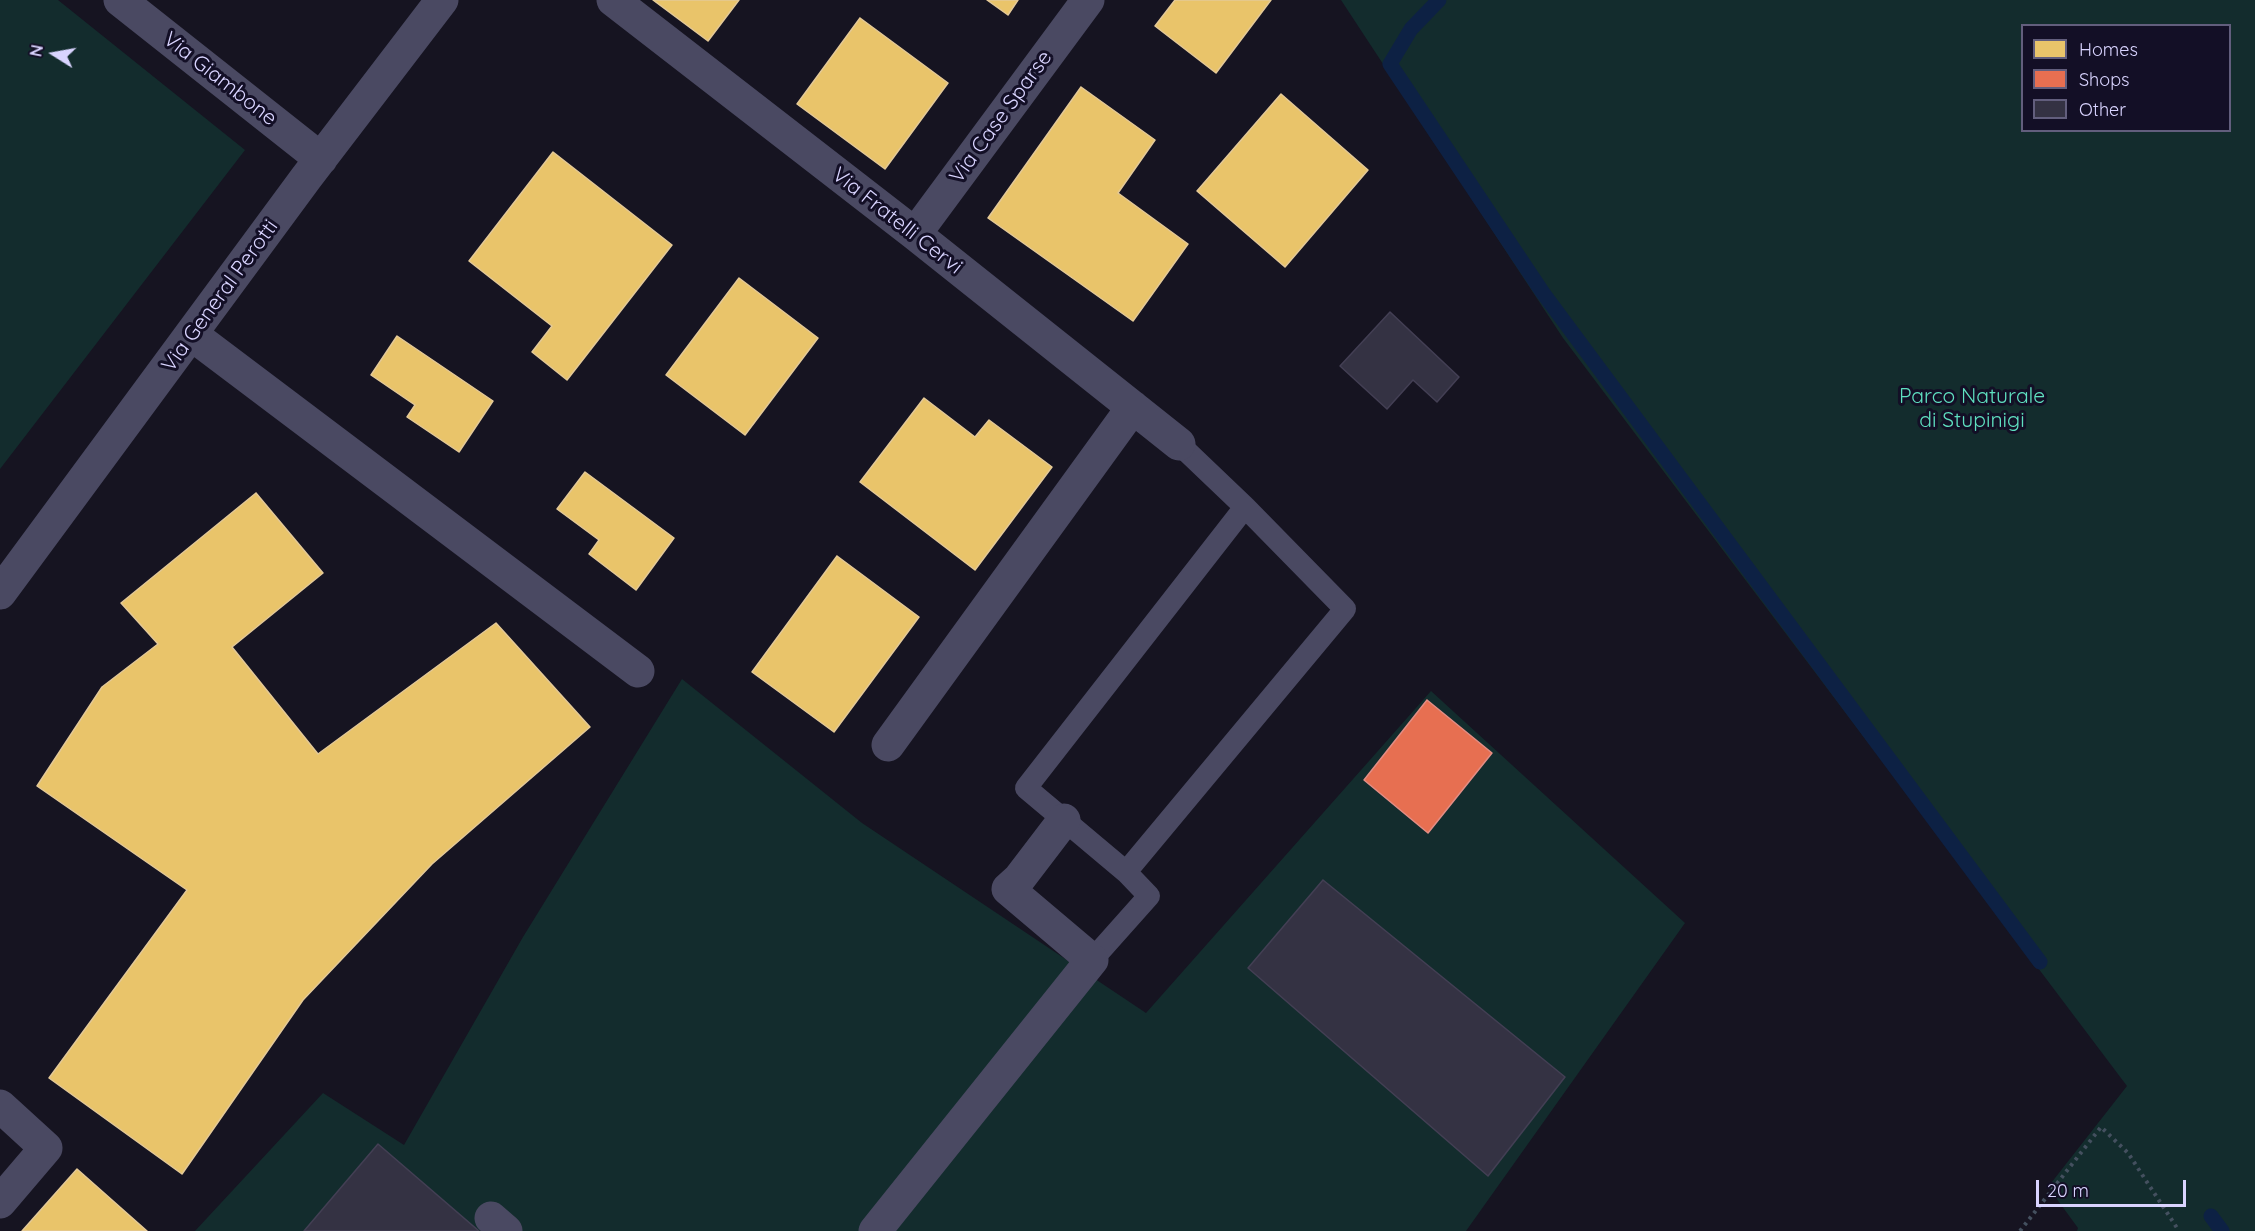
<!DOCTYPE html>
<html>
<head>
<meta charset="utf-8">
<style>
	body { margin:0 }
	#map { position:relative; width:2255px; height:1231px; overflow:hidden; background:#161421; font-family:Quicksand,sans-serif }
	canvas { display:block }
	.legend { position:absolute; left:2021px; top:24px; width:210px; height:108px; box-sizing:border-box; background:#130f26; border:2px solid #625e7d; margin:0; padding:8px 10px; list-style:none; font-size:18px; color:#d9d4ff }
	.legend li { display:flex; align-items:center; gap:12px; height:30px }
	.legend b { width:30px; border:2px solid #625e7d }
	.north { position:absolute; left:24px; top:24px; width:60px; height:60px; -webkit-text-stroke:4px #130f26; paint-order:stroke; rotate:281deg; font-size:16px; font-weight:700; line-height:24px; text-align:center; color:#d9d4ff }
	.north::after { content:''; display:block; margin:auto; width:21px; height:27px; background:#d9d4ff; clip-path:polygon(50% 0,100% 100%,50% 72%,0 100%) }
	.scale { position:absolute; left:2036px; top:1180px; width:150px; height:27px; box-sizing:border-box; border:3px solid #d9d4ff; border-top:0; padding-left:8px; font-size:18px; line-height:21px; white-space:nowrap; color:#d9d4ff; -webkit-text-stroke:4px #130f26; paint-order:stroke }
</style>
</head>
<body>
<div id="map">
<canvas width="2255" height="1231"></canvas>
<ul class="legend">
<li><b style="height:16px;background:#e9c46a"></b>Homes</li>
<li><b style="height:16px;background:#e76f51"></b>Shops</li>
<li><b style="height:16px;background:#343243"></b>Other</li>
</ul>
<div class="north">N</div>
<div class="scale">20 m</div>
</div>
<script>
const ctx = document.querySelector('canvas').getContext('2d');
ctx.lineJoin = 'round';
function paint(path, color) { ctx.fillStyle = color; ctx.fill(path, 'evenodd'); }
const toPath = rows => new Path2D(rows.map(r => 'M' + r).join(''));
function trace(path, color, width, dash) { ctx.strokeStyle = color; ctx.lineWidth = width; ctx.lineCap = dash ? 'butt' : 'round'; ctx.setLineDash(dash || []); ctx.stroke(path); }
function write(font, color, halo, rows, align = 'center') {
  ctx.font = font + ' Quicksand,sans-serif'; ctx.lineWidth = 6; ctx.setLineDash([]); ctx.textBaseline = 'middle'; ctx.strokeStyle = halo; ctx.fillStyle = color; for (const [text, x, y, turn = 0] of rows) {
    ctx.save(); ctx.translate(x, y); ctx.rotate((+turn || 0) * Math.PI / 180); ctx.textAlign = isNaN(turn) ? turn : align; if (halo) ctx.strokeText(text, 0, 0); ctx.fillText(text, 0, 0); ctx.restore();
  }
}
paint(toPath([
	[0,0,58,0,245,150,0,469],
	[1341,0,2255,0,2255,1231,2077,1231,2078,1228,2048,1187,2127,1086,1563,338],
	[2022,26,2230,26,2230,130,2022,130],
	[682,679,862,823,1146,1013,1431,691,1685,923,1466,1231,195,1231,323,1093,404,1145,523,937]
]), '#132c2d');
const homes = toPath([
	[653,0,739,0,708,41,653,0],
	[987,0,1018,0,1008,15,987,0],
	[1175,0,1271,0,1216,73,1155,26,1175,0],
	[860,18,948,83,885,169,797,104,860,18],
	[1081,87,1155,140,1118,193,1188,244,1133,321,988,218,1081,87],
	[1281,94,1368,170,1285,267,1197,191,1281,94],
	[553,152,672,245,567,380,532,352,552,326,469,261,553,152],
	[739,278,818,338,745,435,666,375,739,278],
	[397,336,493,401,459,452,407,417,415,405,371,375,397,336],
	[924,398,975,437,989,420,1052,467,975,570,860,482,924,398],
	[585,472,674,538,636,590,589,554,599,540,557,509,585,472],
	[256,493,323,573,232,647,318,754,496,623,590,727,432,864,303,1000,182,1174,49,1078,187,890,37,786,102,687,158,644,121,603,256,493],
	[837,556,919,617,834,732,752,672,837,556],
	[77,1169,147,1231,22,1231,77,1169]
]);
paint(homes, '#e9c46a');
trace(homes, '#e4c997', 1.5);
const shops = toPath([
	[1427,700,1492,753,1428,833,1364,780,1427,700]
]);
paint(shops, '#e76f51');
trace(shops, '#e38d85', 1.5);
trace(toPath([
	[1439,0,1411,29,1390,64,1543,293,2040,962],
	[2211,1216,2222,1231]
]), '#0d2144', 15);
const building = toPath([
	[1390,312,1459,377,1437,402,1413,380,1387,409,1340,366,1390,312],
	[1323,880,1565,1077,1488,1176,1248,968,1323,880],
	[378,1144,479,1231,304,1231,378,1144]
]);
paint(building, '#343243');
trace(building, '#433f54', 1.5);
trace(toPath([
	[2020,1231,2101,1127,2128,1153,2179,1231]
]), '#44505f', 4, [3, 4.5]);
trace(toPath([
	[1179,444,1245,507,1026,788,1126,872,1345,609,1245,507],
	[1092,960,1149,896,1126,872]
]), '#4a4962', 22);
trace(toPath([
	[491,1218,506,1231],
	[875,1231,1092,960,1008,889,1019,879,1064,820]
]), '#4a4962', 33);
trace(toPath([
	[120,0,321,159],
	[613,0,915,234,1179,444],
	[915,234,1088,0],
	[191,334,638,671],
	[0,593,306,178,442,0],
	[888,745,1133,407],
	[0,1106,46,1148,0,1202]
]), '#4a4962', 33);
write('21px', '#d9d4ff', '#130f26', [
	["Via Giambone",220,79,38],
	["Via Case Sparse",1001,117,-54],
	["Via Fratelli Cervi",897,221,38],
	["Via General Perotti",220,296,-54]
]);
write('21px', '#5fe0c0', '#130f26', [
	["Parco Naturale",1972,397],
	["di Stupinigi",1972,421]
]);
</script>
</body>
</html>
